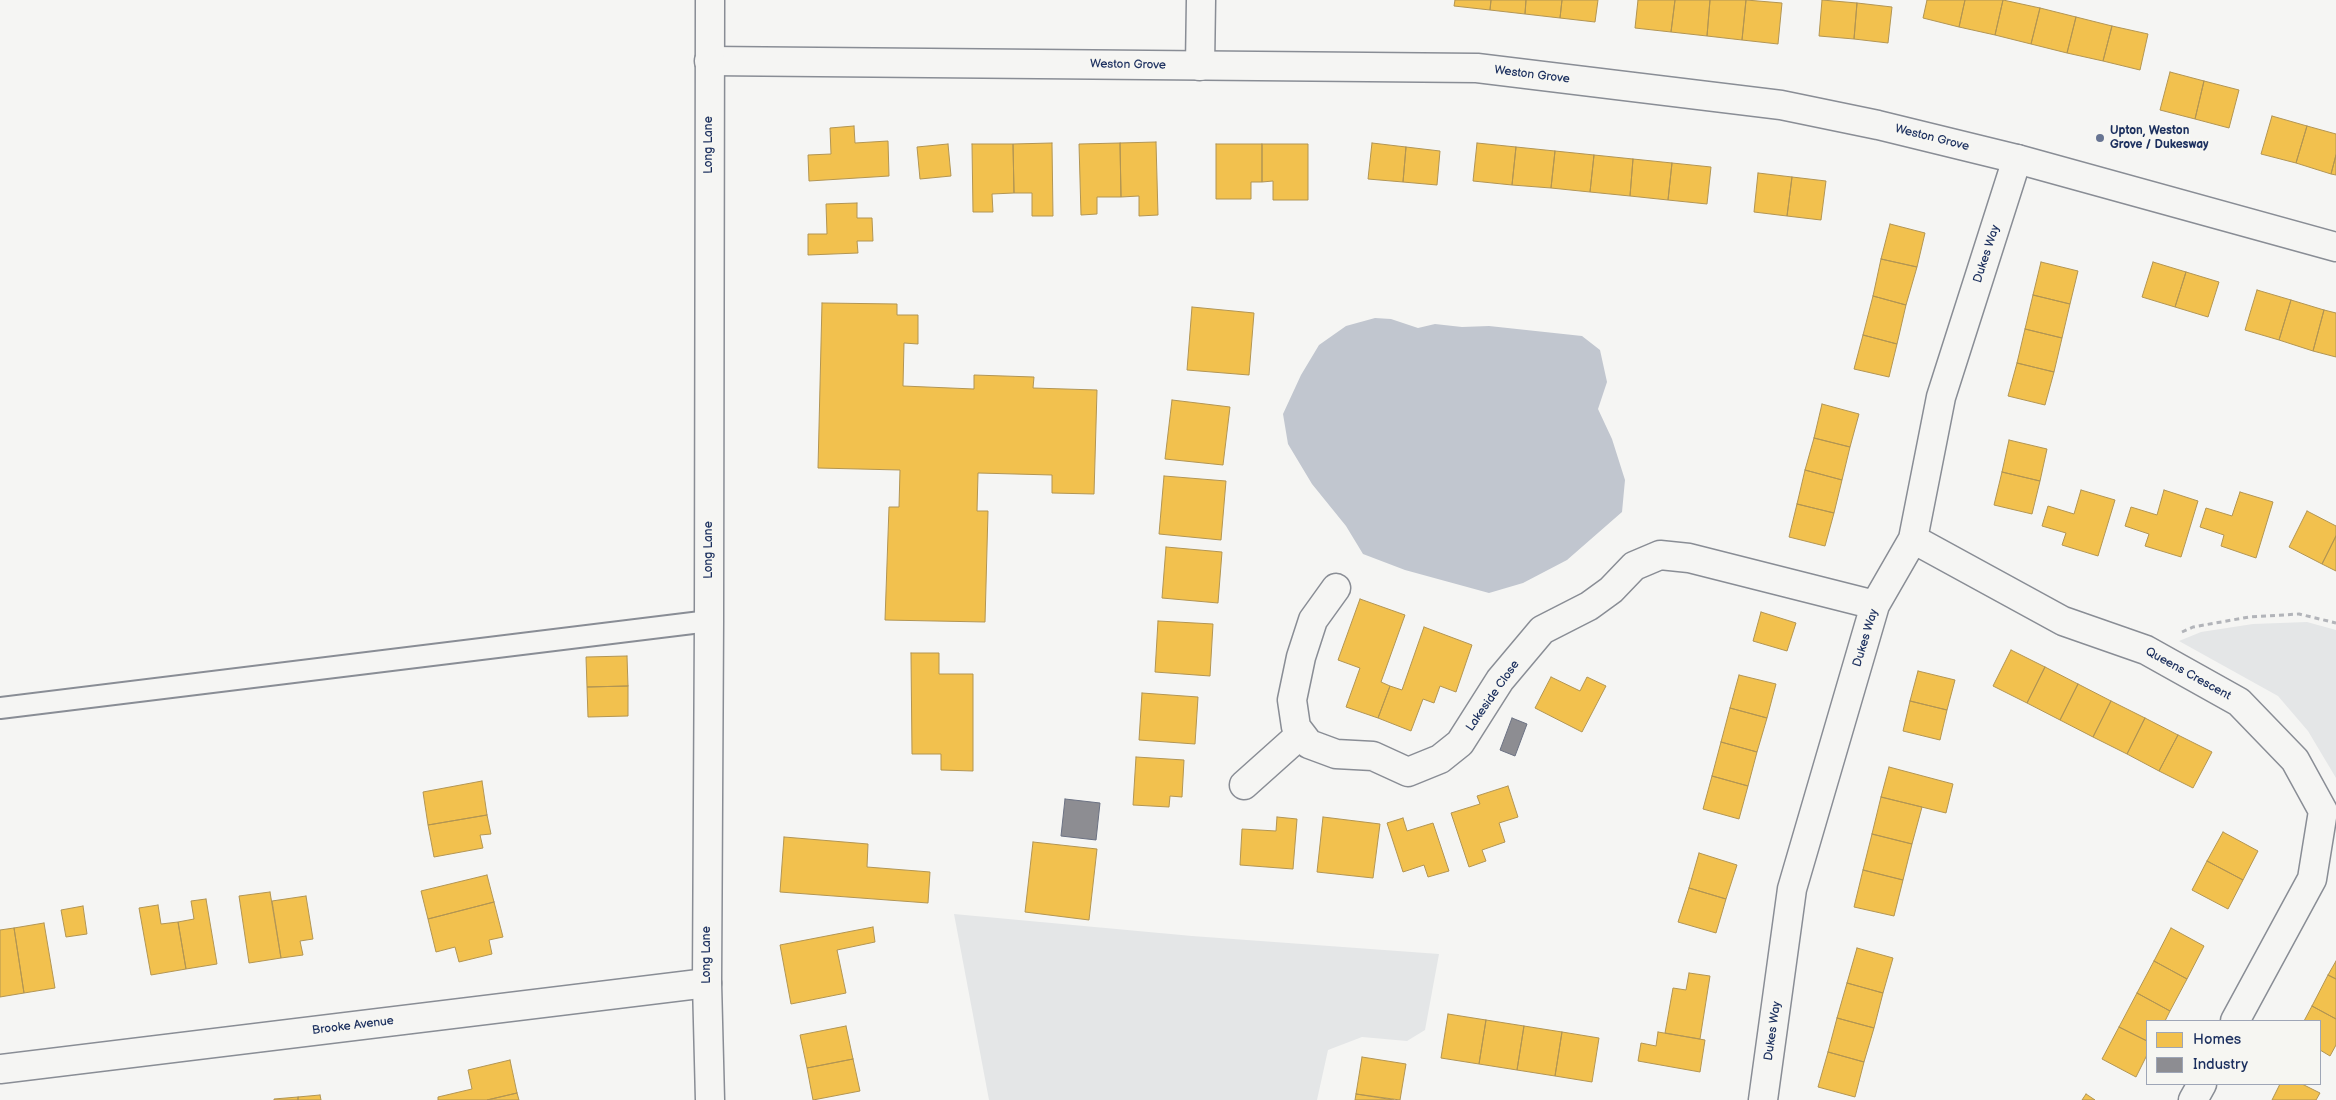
<!DOCTYPE html>
<html>
<head>
<meta charset="utf-8">
<style>
	body { margin:0 }
	#map { position:relative; width:2336px; height:1100px; overflow:hidden; background:#f5f5f3; font-family:"Balsamiq Sans",sans-serif }
	canvas { display:block }
	.legend { position:absolute; left:2146px; top:1020px; width:175px; height:65px; box-sizing:border-box; background:#f6f6f2; border:1px solid #9ea6b7; margin:0; padding:6px 9px; list-style:none; font-size:15px; color:#1b2f5e }
	.legend li { display:flex; align-items:center; gap:10px; height:25px }
	.legend b { width:25px; border:1px solid #9ea6b7 }
</style>
</head>
<body>
<div id="map">
<canvas width="2336" height="1100"></canvas>
<ul class="legend">
<li><b style="height:14px;background:#f2c14e"></b>Homes</li>
<li><b style="height:14px;background:#8d8d92"></b>Industry</li>
</ul>
</div>
<script>
const ctx = document.querySelector('canvas').getContext('2d');
ctx.lineJoin = 'round';
function paint(path, color) { ctx.fillStyle = color; ctx.fill(path, 'evenodd'); }
const toPath = rows => new Path2D(rows.map(r => 'M' + r).join(''));
function trace(path, color, width, dash) { ctx.strokeStyle = color; ctx.lineWidth = width; ctx.lineCap = dash ? 'butt' : 'round'; ctx.setLineDash(dash || []); ctx.stroke(path); }
function write(font, color, halo, rows, align = 'center') {
  ctx.font = font + ' "Balsamiq Sans",sans-serif'; ctx.lineWidth = 5; ctx.setLineDash([]); ctx.textBaseline = 'middle'; ctx.strokeStyle = halo; ctx.fillStyle = color; for (const [text, x, y, turn = 0] of rows) {
    ctx.save(); ctx.translate(x, y); ctx.rotate((+turn || 0) * Math.PI / 180); ctx.textAlign = isNaN(turn) ? turn : align; if (halo) ctx.strokeText(text, 0, 0); ctx.fillText(text, 0, 0); ctx.restore();
  }
}
paint(toPath([
	[2307,622,2336,630,2336,778,2308,731,2278,696,2179,641,2201,632,2253,624],
	[954,914,1192,936,1439,954,1425,1030,1407,1041,1362,1037,1328,1050,1317,1100,989,1100]
]), '#e4e6e7');
paint(toPath([
	[1375,318,1391,319,1418,328,1435,324,1462,327,1489,326,1582,336,1600,350,1607,382,1598,409,1612,439,1625,480,1622,512,1567,560,1523,583,1489,593,1405,570,1363,554,1346,526,1312,484,1288,444,1283,414,1301,375,1319,345,1346,326]
]), '#c1c6cf');
const homes = toPath([
	[1455,0,1491,0,1490,10,1454,6,1455,0],
	[1491,0,1526,0,1525,14,1490,10,1491,0],
	[1526,0,1562,0,1560,18,1525,14,1526,0],
	[1562,0,1598,0,1595,22,1560,18,1562,0],
	[1638,0,1675,0,1671,32,1635,28,1638,0],
	[1675,0,1710,0,1707,36,1671,32,1675,0],
	[1710,0,1746,0,1742,40,1707,36,1710,0],
	[1746,0,1782,3,1778,44,1742,40,1746,0],
	[1822,0,1857,3,1854,39,1819,36,1822,0],
	[1927,0,1965,0,1959,27,1923,18,1927,0],
	[1965,0,2003,0,1995,35,1959,27,1965,0],
	[2003,0,2040,8,2031,44,1995,35,2003,0],
	[1857,3,1892,7,1888,43,1854,39,1857,3],
	[2040,8,2076,17,2067,53,2031,44,2040,8],
	[2076,17,2112,26,2103,61,2067,53,2076,17],
	[2112,26,2148,34,2140,70,2103,61,2112,26],
	[2170,72,2204,81,2195,119,2160,110,2170,72],
	[2204,81,2239,90,2229,128,2195,119,2204,81],
	[2272,116,2307,126,2296,163,2261,154,2272,116],
	[854,126,855,143,888,141,889,176,809,181,808,155,831,154,830,128,854,126],
	[2307,126,2336,134,2336,155,2331,174,2296,163,2307,126],
	[1156,142,1158,215,1139,216,1139,196,1121,197,1120,143,1156,142],
	[1052,143,1053,216,1032,216,1032,193,1014,193,1013,144,1052,143],
	[1120,143,1121,197,1097,197,1097,214,1081,215,1079,144,1120,143],
	[1372,143,1406,147,1403,182,1368,179,1372,143],
	[1477,143,1516,147,1512,185,1473,181,1477,143],
	[948,144,951,176,920,179,917,147,948,144],
	[972,144,1013,144,1014,193,992,194,993,212,973,212,972,144],
	[1216,144,1262,144,1262,182,1251,182,1251,199,1216,199,1216,144],
	[1262,144,1308,144,1308,200,1273,200,1273,181,1262,182,1262,144],
	[1406,147,1440,151,1437,185,1403,182,1406,147],
	[1516,147,1555,151,1551,188,1512,185,1516,147],
	[1555,151,1594,155,1590,192,1551,188,1555,151],
	[1594,155,1633,159,1630,196,1590,192,1594,155],
	[2336,155,2336,175,2331,174,2336,155],
	[1633,159,1672,163,1668,200,1630,196,1633,159],
	[1672,163,1711,167,1707,204,1668,200,1672,163],
	[1758,173,1792,177,1787,216,1754,212,1758,173],
	[1792,177,1826,181,1821,220,1787,216,1792,177],
	[857,203,857,218,872,218,873,241,857,241,858,253,808,255,808,234,827,234,826,204,857,203],
	[1890,224,1925,233,1917,267,1881,259,1890,224],
	[1881,259,1917,267,1906,305,1873,296,1881,259],
	[2041,262,2078,271,2070,304,2033,295,2041,262],
	[2153,262,2186,272,2175,307,2142,297,2153,262],
	[2186,272,2219,282,2208,317,2175,307,2186,272],
	[2257,290,2291,300,2279,340,2245,330,2257,290],
	[2033,295,2070,304,2062,338,2025,329,2033,295],
	[1873,296,1906,305,1897,344,1863,335,1873,296],
	[2291,300,2324,310,2313,351,2279,340,2291,300],
	[822,303,897,304,897,315,918,315,918,344,904,343,903,386,974,389,974,375,1034,377,1033,388,1097,390,1094,494,1052,493,1052,475,978,473,977,511,988,511,985,622,885,620,889,507,899,507,900,470,818,468,822,303],
	[1192,307,1254,313,1249,375,1187,370,1192,307],
	[2324,310,2336,313,2336,357,2313,351,2324,310],
	[2025,329,2062,338,2054,372,2017,363,2025,329],
	[1863,335,1897,344,1889,377,1854,369,1863,335],
	[2017,363,2054,372,2045,405,2008,396,2017,363],
	[1172,400,1230,407,1223,465,1165,459,1172,400],
	[1822,404,1859,414,1850,447,1814,438,1822,404],
	[1814,438,1850,447,1842,480,1805,470,1814,438],
	[2009,440,2047,449,2040,481,2002,472,2009,440],
	[1805,470,1842,480,1834,513,1797,504,1805,470],
	[2002,472,2040,481,2032,514,1994,505,2002,472],
	[1164,476,1226,481,1221,540,1159,534,1164,476],
	[2081,490,2115,500,2098,556,2062,545,2066,533,2042,526,2048,506,2074,514,2081,490],
	[2164,490,2198,501,2181,557,2145,546,2149,534,2125,526,2131,507,2157,515,2164,490],
	[2240,492,2273,502,2256,558,2221,546,2224,535,2200,527,2206,508,2232,516,2240,492],
	[1797,504,1834,513,1825,546,1789,537,1797,504],
	[2307,511,2336,526,2336,536,2322,564,2289,547,2307,511],
	[2336,536,2336,571,2322,564,2336,536],
	[1166,547,1222,552,1218,603,1162,598,1166,547],
	[1360,599,1405,615,1381,682,1390,686,1378,718,1346,707,1360,668,1338,660,1360,599],
	[1761,612,1796,623,1787,651,1753,641,1761,612],
	[1158,621,1213,624,1210,676,1155,672,1158,621],
	[1424,627,1472,645,1456,692,1440,686,1434,703,1423,699,1411,731,1378,718,1390,686,1402,690,1424,627],
	[2011,650,2045,667,2027,703,1993,686,2011,650],
	[911,653,939,653,939,674,973,674,973,771,941,770,941,754,912,754,911,653],
	[627,656,628,686,587,687,586,657,627,656],
	[2045,667,2078,684,2060,720,2027,703,2045,667],
	[1918,671,1955,680,1947,710,1910,701,1918,671],
	[1739,675,1776,684,1767,718,1730,708,1739,675],
	[1551,677,1580,691,1587,677,1606,686,1582,732,1535,708,1551,677],
	[2078,684,2111,701,2093,737,2060,720,2078,684],
	[628,686,628,716,588,717,587,687,628,686],
	[1142,693,1198,697,1195,744,1139,740,1142,693],
	[1910,701,1947,710,1940,740,1903,731,1910,701],
	[2111,701,2145,718,2127,754,2093,737,2111,701],
	[1730,708,1767,718,1757,752,1721,742,1730,708],
	[2145,718,2178,735,2159,771,2127,754,2145,718],
	[2178,735,2212,752,2193,788,2159,771,2178,735],
	[1721,742,1757,752,1748,786,1712,776,1721,742],
	[1136,757,1184,760,1182,797,1170,796,1169,807,1133,805,1136,757],
	[1889,767,1953,784,1946,813,1881,797,1889,767],
	[1712,776,1748,786,1739,819,1703,809,1712,776],
	[482,781,487,815,428,825,423,792,482,781],
	[1508,786,1518,817,1499,823,1505,842,1482,850,1486,861,1469,867,1451,813,1480,804,1477,796,1508,786],
	[1881,797,1922,807,1912,844,1872,834,1881,797],
	[487,815,491,834,480,835,483,848,434,857,428,825,487,815],
	[1277,817,1297,819,1293,869,1240,865,1242,829,1276,831,1277,817],
	[1323,817,1380,824,1373,878,1317,872,1323,817],
	[1403,818,1407,831,1433,823,1449,871,1428,877,1424,865,1403,872,1387,823,1403,818],
	[2223,832,2258,851,2243,880,2207,861,2223,832],
	[1872,834,1912,844,1903,880,1863,870,1872,834],
	[784,837,868,844,867,867,930,872,928,903,780,892,784,837],
	[1033,842,1097,849,1089,920,1025,912,1033,842],
	[1699,853,1737,865,1726,899,1689,888,1699,853],
	[2207,861,2243,880,2228,909,2192,890,2207,861],
	[1863,870,1903,880,1894,916,1854,907,1863,870],
	[487,875,494,902,428,919,421,891,487,875],
	[1689,888,1726,899,1716,933,1678,922,1689,888],
	[270,892,281,958,249,963,239,896,270,892],
	[306,896,313,939,300,941,303,955,281,958,272,901,306,896],
	[206,899,217,964,186,969,178,922,194,919,191,901,206,899],
	[494,902,503,937,489,940,492,954,459,962,455,947,436,952,428,919,494,902],
	[158,905,161,924,178,922,186,969,151,975,139,908,158,905],
	[83,906,87,934,66,937,61,910,83,906],
	[44,923,55,988,24,993,14,928,44,923],
	[873,927,875,942,837,950,846,993,791,1004,780,945,873,927],
	[14,928,24,993,0,997,0,930,14,928],
	[2171,928,2204,946,2187,979,2154,961,2171,928],
	[1857,948,1893,958,1883,993,1847,983,1857,948],
	[2154,961,2187,979,2170,1011,2137,993,2154,961],
	[2336,961,2336,979,2328,975,2336,961],
	[1689,973,1710,976,1700,1039,1665,1033,1673,988,1686,990,1689,973],
	[2328,975,2336,979,2336,1019,2312,1006,2328,975],
	[1847,983,1883,993,1874,1028,1837,1018,1847,983],
	[2137,993,2170,1011,2165,1021,2147,1021,2147,1041,2119,1027,2137,993],
	[2312,1006,2336,1019,2336,1045,2330,1056,2320,1050,2320,1021,2304,1021,2312,1006],
	[1448,1014,1486,1020,1479,1064,1441,1058,1448,1014],
	[1837,1018,1874,1028,1864,1062,1828,1052,1837,1018],
	[1486,1020,1524,1026,1517,1070,1479,1064,1486,1020],
	[846,1026,853,1059,807,1068,800,1035,846,1026],
	[1524,1026,1562,1032,1555,1076,1517,1070,1524,1026],
	[2119,1027,2147,1041,2147,1055,2136,1077,2102,1059,2119,1027],
	[1562,1032,1599,1038,1592,1082,1555,1076,1562,1032],
	[1658,1032,1705,1040,1700,1072,1638,1061,1641,1043,1656,1046,1658,1032],
	[1828,1052,1864,1062,1855,1097,1818,1087,1828,1052],
	[1362,1057,1406,1064,1400,1100,1356,1094,1362,1057],
	[853,1059,860,1091,813,1100,807,1068,853,1059],
	[510,1060,517,1093,487,1100,438,1100,438,1097,472,1089,468,1070,510,1060],
	[2280,1084,2302,1084,2320,1093,2316,1100,2272,1100,2280,1084],
	[517,1093,519,1100,487,1100,517,1093],
	[1356,1094,1394,1100,1355,1100,1356,1094],
	[2086,1094,2095,1100,2082,1100,2086,1094],
	[320,1095,321,1100,298,1100,298,1097,320,1095],
	[298,1097,298,1100,274,1100,274,1099,298,1097]
]);
paint(homes, '#f2c14e');
trace(homes, '#b29553', 1);
const industry = toPath([
	[1512,718,1527,724,1515,756,1500,750,1512,718],
	[1065,799,1100,803,1096,840,1061,836,1065,799]
]);
paint(industry, '#8d8d92');
trace(industry, '#6b7182', 1);
const lane = toPath([
	[0,708,709,621]
]);
const street = toPath([
	[1200,66,1201,0],
	[1913,539,2063,621,2146,650,2239,702,2295,760,2323,811,2312,879,2235,1021],
	[1336,588,1313,620,1301,657,1292,700,1296,727,1309,744,1336,754,1373,756,1408,772,1440,759,1460,743,1500,680,1542,630,1589,606,1611,590,1634,566,1660,555,1689,558,1875,605],
	[1244,785,1301,734],
	[0,1069,707,983],
	[1763,1100,1792,889,1875,605,1913,539,1941,397,2017,159],
	[2193,1100,2202,1084]
]);
const secondary = toPath([
	[709,61,1477,68,1781,105,1878,125,2017,159,2336,247]
]);
const highway = toPath([
	[710,1100,707,983,709,621,710,0]
]);
trace(lane, '#898d95', 24);
trace(street, '#898d95', 31);
trace(secondary, '#898d95', 31);
trace(highway, '#898d95', 31);
trace(toPath([
	[2182,632,2193,627,2249,617,2299,614,2336,623]
]), '#b2b4b9', 3, [5, 4]);
trace(lane, '#f5f5f3', 20);
trace(street, '#f5f5f3', 28);
trace(secondary, '#f5f5f3', 28);
trace(highway, '#f5f5f3', 28);
for (const [x, y, r, color] of [
	[2100,138,5,"#677492"]
]) { const dot = new Path2D(); dot.arc(x, y, r, 0, 2 * Math.PI); ctx.fillStyle = color; ctx.fill(dot); trace(dot, '#f6f6f2', 2); }
write('12px', '#1b2f5e', '#f6f6f2', [
	["Weston Grove",1128,65,1],
	["Weston Grove",1532,75,7],
	["Weston Grove",1932,138,14],
	["Long Lane",709,145,-90],
	["Dukes Way",1987,254,-72],
	["Long Lane",709,550,-90],
	["Dukes Way",1866,638,-73],
	["Queens Crescent",2188,674,29],
	["Lakeside Close",1493,696,-55],
	["Long Lane",707,955,-90],
	["Brooke Avenue",353,1026,-7],
	["Dukes Way",1773,1031,-82]
]);
write('bold 12px', '#1b2f5e', '#f6f6f2', [
	["Upton, Weston",2110,131],
	["Grove / Dukesway",2110,145]
], 'left');
</script>
</body>
</html>
